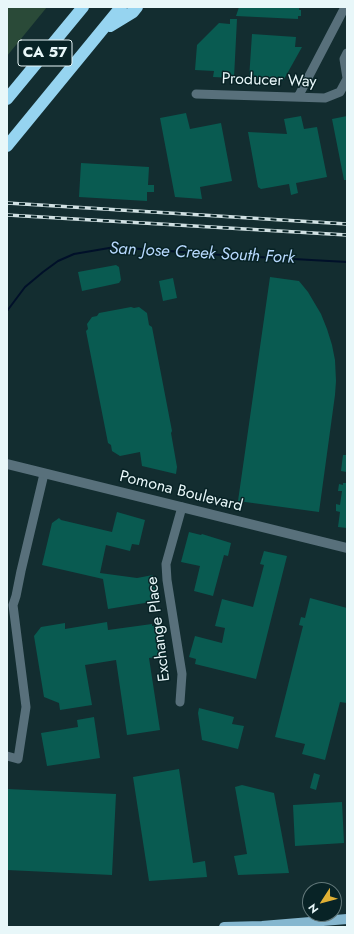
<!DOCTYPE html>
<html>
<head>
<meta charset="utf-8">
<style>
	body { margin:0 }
	#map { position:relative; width:354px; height:934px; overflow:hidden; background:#132d30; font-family:Jost,sans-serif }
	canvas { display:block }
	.frame { position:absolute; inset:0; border:8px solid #e8f7f9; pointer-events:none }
	.north { position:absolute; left:302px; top:882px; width:40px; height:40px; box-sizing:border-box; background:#082326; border:1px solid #62787a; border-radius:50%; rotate:234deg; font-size:11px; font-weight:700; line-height:16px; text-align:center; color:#e8f7f9 }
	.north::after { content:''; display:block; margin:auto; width:14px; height:18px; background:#e0b034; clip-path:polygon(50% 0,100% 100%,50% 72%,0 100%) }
</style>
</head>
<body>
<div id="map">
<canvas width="354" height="934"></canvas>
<div class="frame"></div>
<div class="north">N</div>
</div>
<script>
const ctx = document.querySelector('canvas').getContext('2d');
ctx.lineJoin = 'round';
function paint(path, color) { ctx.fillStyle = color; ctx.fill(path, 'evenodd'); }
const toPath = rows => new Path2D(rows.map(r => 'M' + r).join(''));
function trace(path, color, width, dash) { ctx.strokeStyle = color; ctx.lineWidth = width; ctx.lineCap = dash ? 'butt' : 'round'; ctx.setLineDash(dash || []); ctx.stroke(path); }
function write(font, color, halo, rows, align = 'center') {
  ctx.font = font + ' Jost,sans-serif'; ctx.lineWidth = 3; ctx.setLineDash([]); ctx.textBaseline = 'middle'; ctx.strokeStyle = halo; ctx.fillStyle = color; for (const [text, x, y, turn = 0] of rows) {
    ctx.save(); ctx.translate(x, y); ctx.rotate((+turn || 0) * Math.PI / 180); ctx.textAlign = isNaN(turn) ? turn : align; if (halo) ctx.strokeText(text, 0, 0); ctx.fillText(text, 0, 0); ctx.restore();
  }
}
paint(toPath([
	[7,7,47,7,7,56]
]), '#2a4a38');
trace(toPath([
	[7,311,25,287,43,272,58,261,74,254,115,247,222,255,347,262]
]), '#001029', 2);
paint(toPath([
	[239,7,299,7,299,10,301,10,301,16,298,16,298,19,236,16],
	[230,19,237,19,234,78,213,77,214,71,195,70,197,45,219,23,230,24],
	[252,34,296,37,295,47,302,47,283,81,249,79],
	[186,113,190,129,221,123,232,181,200,187,202,199,175,197,160,118],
	[301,116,304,129,317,127,327,177,296,183,298,193,291,195,289,184,261,189,258,187,248,132,287,134,284,119],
	[347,116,347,180,344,180,332,119],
	[81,163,149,167,148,185,154,185,154,192,147,192,147,201,79,197],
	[116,265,119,267,121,280,119,283,82,291,78,272],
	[270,277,299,281,308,292,321,314,327,329,332,345,335,360,336,381,335,395,319,512,238,501],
	[173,278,177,298,163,301,159,281],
	[131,307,134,308,139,307,147,313,149,325,152,327,172,431,171,433,177,467,176,474,142,466,140,452,120,456,112,451,111,445,108,443,86,331,88,329,87,324,92,317,97,316,99,313],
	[343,455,347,455,347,472,341,471],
	[343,483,347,483,347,528,338,527,340,512,336,511,336,504,340,505,342,491,338,491,339,484,343,485],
	[117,512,145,520,139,545,132,544,130,551,106,545,100,573,137,578,153,575,157,601,108,609,103,579,42,565,52,523,59,518,61,520,112,532],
	[189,532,201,535,202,534,231,543,228,556,224,555,213,596,194,591,200,566,181,562],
	[264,551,287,556,256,679,195,664,196,659,189,657,195,636,222,643,225,628,215,626,222,599,253,607,264,565,260,564],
	[310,598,347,608,347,703,340,702,325,760,302,754,305,744,275,737,303,626,299,625,301,617,305,618],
	[107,622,108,630,152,624,152,626,161,625,165,656,149,658,160,730,127,735,116,660,85,665,92,705,60,710,59,703,44,697,34,636,41,627,65,623,65,629],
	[199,708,234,717,232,724,244,726,238,749,202,740,198,713],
	[94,717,100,758,47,766,41,733,78,727,77,720],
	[179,769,193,863,205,861,207,877,149,881,133,777],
	[314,773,320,775,316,790,310,788],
	[242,785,274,793,289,873,238,875,234,856,247,854,235,787],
	[7,789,116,794,112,875,7,870],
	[342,802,344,843,295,846,293,805]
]), '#095b51');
trace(toPath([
	[347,53,344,59,347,78],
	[196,94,325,98,340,92,347,79],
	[298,97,345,7],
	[180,702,182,674,167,580,166,564,182,507],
	[7,756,18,759,26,707,13,605,16,596,21,571,44,474]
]), '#58707b', 9);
trace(toPath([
	[7,464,347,548]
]), '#58707b', 10);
trace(toPath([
	[224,927,262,926,347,919]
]), '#85b7cf', 10);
trace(toPath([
	[110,26,133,12,137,7],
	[7,99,83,7],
	[7,146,121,7]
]), '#96d4f0', 12);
const rail = toPath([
	[7,203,347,224],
	[7,215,347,235]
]);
trace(rail, '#d1e1e3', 3.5);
trace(rail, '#082326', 2, [6]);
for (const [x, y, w] of [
	[45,53,54]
]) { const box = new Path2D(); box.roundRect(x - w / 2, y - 13, w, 26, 3); ctx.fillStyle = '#082326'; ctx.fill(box); trace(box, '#e8f7f9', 1); }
write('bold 15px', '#e8f7f9', null, [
	["CA 57",45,53]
]);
write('16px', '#e8f7f9', '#082326', [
	["Producer Way",269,81,2],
	["Pomona Boulevard",181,492,14],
	["Exchange Place",159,629,-97]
]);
write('italic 17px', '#b8d9fe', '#082326', [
	["San Jose Creek South Fork",202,254,3]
]);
</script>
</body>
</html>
